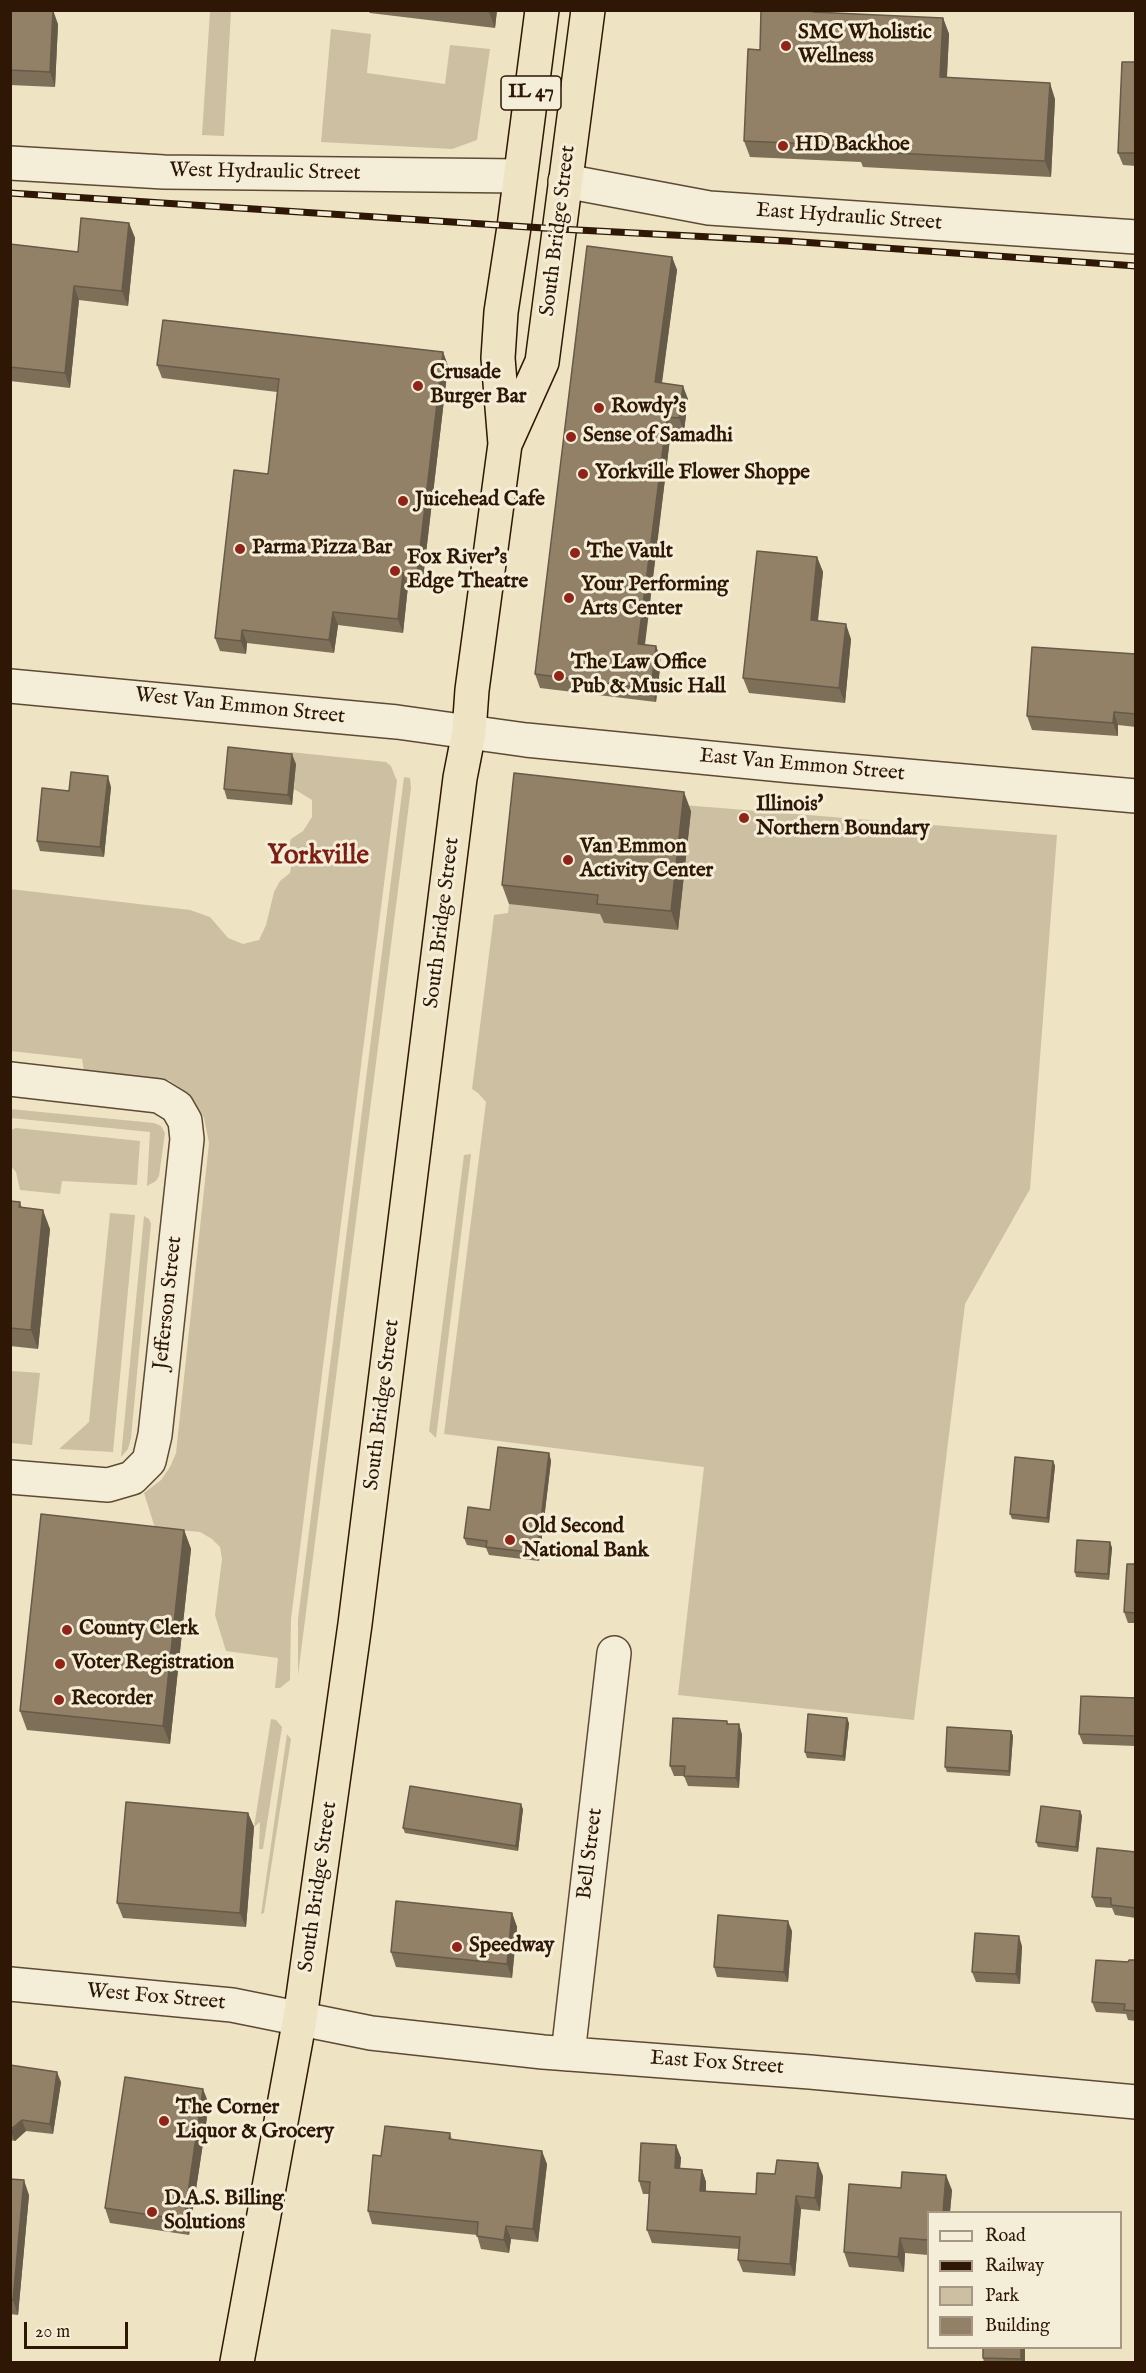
<!DOCTYPE html>
<html>
<head>
<meta charset="utf-8">
<style>
	body { margin:0 }
	#map { position:relative; width:1146px; height:2373px; overflow:hidden; background:#eee3c2; font-family:"IM FELL English",serif }
	canvas { display:block }
	.frame { position:absolute; inset:0; border:12px solid #2e1704; pointer-events:none }
	.legend { position:absolute; left:927px; top:2211px; width:195px; height:138px; box-sizing:border-box; background:#f4edd7; border:2px solid #a59783; margin:0; padding:8px 10px; list-style:none; font-size:18px; color:#2e1704 }
	.legend li { display:flex; align-items:center; gap:12px; height:30px }
	.legend b { width:30px; border:2px solid #a59783 }
	.scale { position:absolute; left:24px; top:2322px; width:104px; height:27px; box-sizing:border-box; border:3px solid #2e1704; border-top:0; padding-left:8px; font-size:18px; line-height:21px; white-space:nowrap; color:#2e1704; -webkit-text-stroke:4px #f4edd7; paint-order:stroke }
</style>
</head>
<body>
<div id="map">
<canvas width="1146" height="2373"></canvas>
<div class="frame"></div>
<ul class="legend">
<li><b style="height:8px;background:#f4edd7"></b>Road</li>
<li><b style="height:8px;background:#2e1704"></b>Railway</li>
<li><b style="height:16px;background:#cdc0a2"></b>Park</li>
<li><b style="height:16px;background:#928167"></b>Building</li>
</ul>
<div class="scale">20 m</div>
</div>
<script>
const ctx = document.querySelector('canvas').getContext('2d');
ctx.lineJoin = 'round';
function paint(path, color) { ctx.fillStyle = color; ctx.fill(path, 'evenodd'); }
const toPath = rows => new Path2D(rows.map(r => 'M' + r).join(''));
function trace(path, color, width, dash) { ctx.strokeStyle = color; ctx.lineWidth = width; ctx.lineCap = dash ? 'butt' : 'round'; ctx.setLineDash(dash || []); ctx.stroke(path); }
function write(font, color, halo, rows, align = 'center') {
  ctx.font = font + ' "IM FELL English",serif'; ctx.lineWidth = 6; ctx.setLineDash([]); ctx.textBaseline = 'middle'; ctx.strokeStyle = halo; ctx.fillStyle = color; for (const [text, x, y, turn = 0] of rows) {
    ctx.save(); ctx.translate(x, y); ctx.rotate((+turn || 0) * Math.PI / 180); ctx.textAlign = isNaN(turn) ? turn : align; if (halo) ctx.strokeText(text, 0, 0); ctx.fillText(text, 0, 0); ctx.restore();
  }
}
paint(toPath([
	[210,11,231,11,224,136,202,135],
	[331,29,371,34,367,73,445,84,450,45,490,49,477,140,452,149,321,142],
	[290,752,386,762,391,766,397,781,291,1619,290,1680,280,1688,275,1688,278,1658,226,1651,215,1615,222,1559,220,1547,212,1539,200,1532,155,1528,144,1493,161,1480,170,1467,176,1453,209,1143,204,1118,190,1095,169,1080,84,1072,82,1059,11,1051,10,889,190,910,210,917,228,938,243,944,259,940,266,925,274,892,280,881,290,873,292,861,288,848,291,839,303,831,312,817,312,800,294,789,296,764,290,763],
	[404,777,410,778,411,788,298,1675,298,1619],
	[521,792,1057,835,1030,1189,965,1304,914,1720,678,1695,704,1467,444,1434,486,1102,478,1093,472,1089,494,915,508,913],
	[10,1109,154,1123,161,1126,165,1133,159,1176,156,1181,147,1186,150,1132,11,1118],
	[16,1128,140,1141,137,1185,62,1181,60,1194,20,1190,16,1172,11,1166,11,1130],
	[471,1154,436,1438,429,1431,464,1155],
	[110,1213,135,1215,113,1452,59,1449,89,1422],
	[144,1216,149,1219,151,1224,131,1438,128,1449,121,1457],
	[12,1371,40,1373,32,1445,11,1443],
	[271,1719,276,1720,282,1727,263,1849,259,1849,260,1822,254,1827],
	[287,1734,291,1739,264,1913,261,1914]
]), '#cdc0a2');
const minor = toPath([
	[10,163,164,172,520,176],
	[565,181,709,208,1136,237],
	[10,686,397,722,526,740,792,766,1136,796],
	[10,1079,159,1096,177,1107,185,1121,187,1139,155,1435,149,1461,132,1478,108,1485,10,1477],
	[10,1984,232,2005,371,2033,543,2052,810,2072,1136,2102],
	[568,2054,614,1653]
]);
const highway = toPath([
	[506,442,542,362,588,10],
	[237,2362,300,2018,355,1624,460,778,469,732,472,690,505,444,498,358,501,312,514,227,542,10]
]);
trace(minor, '#5e4a34', 36);
trace(highway, '#2e1704', 36);
trace(minor, '#f4edd7', 33);
trace(highway, '#eee3c2', 33);
const rail = toPath([
	[10,193,559,229,787,241,1136,266]
]);
trace(rail, '#2e1704', 7);
trace(rail, '#f4edd7', 4.5, [14]);
paint(toPath([
	[10,10,58,24,55,87,10,85],
	[367,10,497,10,495,28,370,13],
	[761,10,817,10,817,12,943,18,949,34,947,77,1055,99,1051,177,863,167,861,162,750,157,744,141,760,50],
	[1136,62,1136,166,1123,165,1118,153],
	[129,223,135,238,128,306,79,300,70,388,10,381,10,244,78,252],
	[672,257,677,270,662,383,688,399,684,431,671,430,645,645,656,646,661,660,656,702,540,688,535,674],
	[443,352,448,366,422,587,408,586,403,633,338,625,334,653,247,643,246,654,220,651,215,638,268,474,277,392,162,378,157,365],
	[817,557,823,572,818,621,851,639,845,703,749,693,743,678],
	[1136,654,1136,727,1118,725,1118,736,1032,730,1027,716],
	[296,764,292,805,227,799,224,789],
	[111,787,104,857,40,851,37,841,69,791],
	[691,811,678,930,604,923,600,914,509,904,502,885],
	[10,1201,20,1202,22,1208,50,1229,38,1349,10,1346],
	[549,1453,551,1461,539,1561,489,1555,486,1548,467,1545,464,1538,490,1510],
	[1053,1461,1055,1466,1049,1523,1012,1519,1010,1514],
	[184,1530,191,1549,170,1744,27,1730,20,1711],
	[1110,1542,1112,1548,1109,1580,1076,1577,1075,1572],
	[1136,1564,1136,1623,1128,1623,1124,1612],
	[1136,1698,1136,1746,1083,1744,1079,1734],
	[849,1723,845,1761,807,1758,805,1752],
	[728,1724,739,1724,742,1735,739,1788,688,1786,684,1776,674,1776,670,1766],
	[1011,1731,1013,1736,1010,1776,947,1772,945,1767],
	[523,1809,518,1851,405,1833,403,1828],
	[1080,1811,1082,1816,1078,1852,1038,1847,1036,1842],
	[248,1813,254,1827,246,1927,123,1918,117,1903],
	[1136,1852,1136,1918,1115,1915,1112,1908,1096,1907,1092,1897],
	[512,1913,517,1927,512,1978,396,1967,391,1952],
	[792,1931,788,1982,717,1977,714,1967],
	[1022,1946,1020,1984,976,1982,972,1972],
	[1136,1960,1136,2021,1128,2020,1126,2014,1096,2012,1092,2002,1128,1962],
	[10,2065,61,2082,53,2134,26,2131,15,2141,10,2140],
	[209,2104,189,2235,110,2223,105,2208],
	[450,2133,452,2140,547,2164,538,2242,511,2239,509,2253,481,2249,477,2235,372,2224,368,2211,381,2156],
	[676,2145,681,2158,680,2168,702,2170,706,2182,706,2191,756,2194,775,2174,823,2176,820,2211,801,2209,795,2276,743,2272,738,2260,739,2249,652,2243,647,2230,649,2194,643,2194,639,2181],
	[10,2179,29,2195,18,2315,10,2314],
	[901,2188,952,2190,950,2212,928,2212,928,2255,905,2253,904,2272,849,2267,844,2252],
	[983,2348,1025,2348,1025,2362,984,2362,983,2358]
]), '#7e6f59');
paint(toPath([
	[53,10,58,24,55,87,50,72],
	[488,10,497,10,495,28],
	[943,18,949,34,946,93,940,77],
	[1050,83,1055,99,1051,177,1045,161],
	[129,223,135,238,128,306,122,291],
	[672,257,677,270,660,395,655,382],
	[74,286,79,300,70,388,65,373],
	[443,352,448,366,422,587,417,574],
	[683,386,688,399,684,431,679,418],
	[667,417,671,430,643,657,638,644],
	[817,557,823,572,816,635,811,620],
	[403,573,408,586,403,633,398,619],
	[333,612,338,625,334,653,329,640],
	[846,624,851,639,845,703,839,688],
	[242,630,247,643,246,654,241,641],
	[656,646,661,660,656,702,651,689],
	[1114,712,1118,725,1118,736,1113,723],
	[292,754,296,764,292,805,288,795],
	[108,776,111,787,104,857,100,847],
	[684,792,691,811,678,930,671,911],
	[43,1210,50,1229,38,1349,31,1330],
	[549,1453,551,1461,539,1561,537,1553],
	[1053,1461,1055,1466,1049,1523,1047,1518],
	[184,1530,191,1549,170,1744,163,1726],
	[1110,1542,1112,1548,1109,1580,1108,1574],
	[847,1718,849,1723,845,1761,843,1756],
	[739,1724,742,1735,739,1788,736,1778],
	[1011,1731,1013,1736,1010,1776,1009,1771],
	[521,1804,523,1809,518,1851,516,1846],
	[1080,1811,1082,1816,1078,1852,1076,1847],
	[248,1813,254,1827,246,1927,240,1913],
	[512,1913,517,1927,512,1978,507,1964],
	[788,1921,792,1931,788,1982,784,1972],
	[1019,1936,1022,1946,1020,1984,1016,1974],
	[57,2072,61,2082,53,2134,50,2124],
	[203,2089,209,2104,189,2235,184,2220],
	[22,2120,26,2131,15,2141,11,2131],
	[676,2145,681,2158,679,2181,675,2168],
	[542,2151,547,2164,538,2242,533,2229],
	[818,2163,823,2176,820,2211,815,2198],
	[702,2170,706,2182,705,2204,700,2191],
	[946,2175,952,2190,950,2212,943,2212],
	[24,2180,29,2195,18,2315,13,2300],
	[796,2196,801,2209,795,2276,790,2264],
	[506,2226,511,2239,509,2253,504,2240],
	[900,2238,905,2253,904,2272,898,2257],
	[1021,2348,1025,2348,1025,2362,1022,2362,1021,2359]
]), '#665a48');
const building = toPath([
	[10,10,53,10,50,72,10,70,10,10],
	[761,10,813,10,813,12,943,18,940,77,1050,83,1045,161,857,151,857,146,744,141,748,49,760,50,761,10],
	[1122,62,1136,62,1136,153,1118,153,1122,62],
	[81,218,129,223,122,291,74,286,65,373,10,367,10,244,78,252,81,218],
	[587,246,672,257,655,382,683,386,679,418,667,417,638,644,656,646,651,689,535,674,587,246],
	[163,320,443,352,417,574,403,573,398,619,333,612,329,640,242,630,241,641,215,638,234,470,268,474,279,379,157,365,163,320],
	[757,551,817,557,811,620,846,624,839,688,743,678,757,551],
	[1032,647,1136,654,1136,714,1114,712,1113,723,1027,716,1032,647],
	[228,747,292,754,288,795,224,789,228,747],
	[71,772,108,776,100,847,37,841,42,788,69,791,71,772],
	[514,773,684,792,671,911,597,904,598,895,502,885,514,773],
	[10,1201,20,1202,19,1207,43,1210,31,1330,10,1328,10,1201],
	[498,1447,549,1453,537,1553,486,1547,487,1541,464,1538,468,1507,490,1510,498,1447],
	[1015,1457,1053,1461,1047,1518,1010,1514,1015,1457],
	[41,1514,184,1530,163,1726,20,1711,41,1514],
	[1077,1540,1110,1542,1108,1574,1075,1572,1077,1540],
	[1127,1564,1136,1564,1136,1613,1124,1612,1127,1564],
	[1081,1696,1136,1698,1136,1736,1079,1734,1081,1696],
	[808,1714,847,1718,843,1756,805,1752,808,1714],
	[673,1718,727,1721,727,1724,739,1724,736,1778,684,1776,685,1766,670,1766,673,1718],
	[947,1727,1011,1731,1009,1771,945,1767,947,1727],
	[410,1786,521,1804,516,1846,403,1828,410,1786],
	[126,1802,248,1813,240,1913,117,1903,126,1802],
	[1041,1806,1080,1811,1076,1847,1036,1842,1041,1806],
	[1097,1848,1136,1852,1136,1908,1111,1905,1111,1898,1092,1897,1097,1848],
	[396,1901,512,1913,507,1964,391,1952,396,1901],
	[718,1915,788,1921,784,1972,714,1967,718,1915],
	[975,1933,1019,1936,1016,1974,972,1972,975,1933],
	[1096,1960,1128,1962,1129,1960,1136,1960,1136,2011,1124,2010,1125,2004,1092,2002,1096,1960],
	[10,2065,57,2072,50,2124,22,2120,10,2130,10,2065],
	[125,2077,203,2089,184,2220,105,2208,125,2077],
	[385,2126,450,2133,449,2139,542,2151,533,2229,506,2226,504,2240,477,2236,478,2222,368,2211,373,2155,381,2156,385,2126],
	[641,2143,676,2145,675,2168,702,2170,700,2191,756,2194,757,2173,775,2174,777,2160,818,2163,815,2198,796,2196,790,2264,738,2260,740,2237,647,2230,650,2182,639,2181,641,2143],
	[902,2172,946,2175,943,2212,928,2212,928,2240,900,2238,898,2257,844,2252,849,2184,901,2188,902,2172],
	[10,2179,24,2180,13,2300,10,2300,10,2179],
	[983,2348,1021,2348,1021,2359,983,2358,983,2348]
]);
paint(building, '#928167');
trace(building, '#665a48', 1.5);
for (const [x, y, r, color] of [
	[786,46,6,"#8f2418"],
	[783,146,6,"#8f2418"],
	[418,386,6,"#8f2418"],
	[599,408,6,"#8f2418"],
	[571,437,6,"#8f2418"],
	[583,474,6,"#8f2418"],
	[403,501,6,"#8f2418"],
	[240,549,6,"#8f2418"],
	[575,553,6,"#8f2418"],
	[395,571,6,"#8f2418"],
	[569,598,6,"#8f2418"],
	[559,676,6,"#8f2418"],
	[744,818,6,"#8f2418"],
	[568,860,6,"#8f2418"],
	[510,1540,6,"#8f2418"],
	[67,1630,6,"#8f2418"],
	[60,1664,6,"#8f2418"],
	[59,1700,6,"#8f2418"],
	[457,1947,6,"#8f2418"],
	[164,2121,6,"#8f2418"],
	[152,2212,6,"#8f2418"]
]) { const dot = new Path2D(); dot.arc(x, y, r, 0, 2 * Math.PI); ctx.fillStyle = color; ctx.fill(dot); trace(dot, '#f4edd7', 2); }
for (const [x, y, w] of [
	[531,93,60]
]) { const box = new Path2D(); box.roundRect(x - w / 2, y - 17, w, 34, 4.5); ctx.fillStyle = '#f4edd7'; ctx.fill(box); trace(box, '#2e1704', 1.5); }
write('bold 20px', '#2e1704', null, [
	["IL 47",531,93]
]);
write('bold 21px', '#2e1704', '#f4edd7', [
	["SMC Wholistic",798,34],
	["Wellness",798,58],
	["HD Backhoe",795,146],
	["Crusade",430,374],
	["Burger Bar",430,398],
	["Rowdy's",611,408],
	["Sense of Samadhi",583,437],
	["Yorkville Flower Shoppe",595,474],
	["Juicehead Cafe",415,501],
	["Parma Pizza Bar",252,549],
	["The Vault",587,553],
	["Fox River's",407,559],
	["Edge Theatre",407,583],
	["Your Performing",581,586],
	["Arts Center",581,610],
	["The Law Office",571,664],
	["Pub & Music Hall",571,688],
	["Illinois'",756,806],
	["Northern Boundary",756,830],
	["Van Emmon",580,848],
	["Activity Center",580,872],
	["Old Second",522,1528],
	["National Bank",522,1552],
	["County Clerk",79,1630],
	["Voter Registration",72,1664],
	["Recorder",71,1700],
	["Speedway",469,1947],
	["The Corner",176,2109],
	["Liquor & Grocery",176,2133],
	["D.A.S. Billing",164,2200],
	["Solutions",164,2224]
], 'left');
write('21px', '#2e1704', '#f4edd7', [
	["West Hydraulic Street",265,173,1],
	["East Hydraulic Street",849,218,4],
	["South Bridge Street",559,231,-83],
	["West Van Emmon Street",240,707,6],
	["East Van Emmon Street",802,766,5],
	["South Bridge Street",443,923,-83],
	["Jefferson Street",169,1303,-84],
	["South Bridge Street",383,1405,-83],
	["Bell Street",591,1854,-83],
	["South Bridge Street",319,1887,-82],
	["West Fox Street",156,1998,5],
	["East Fox Street",717,2064,4]
]);
write('bold 27px', '#7a1f14', '#f4edd7', [
	["Yorkville",318,857]
]);
</script>
</body>
</html>
